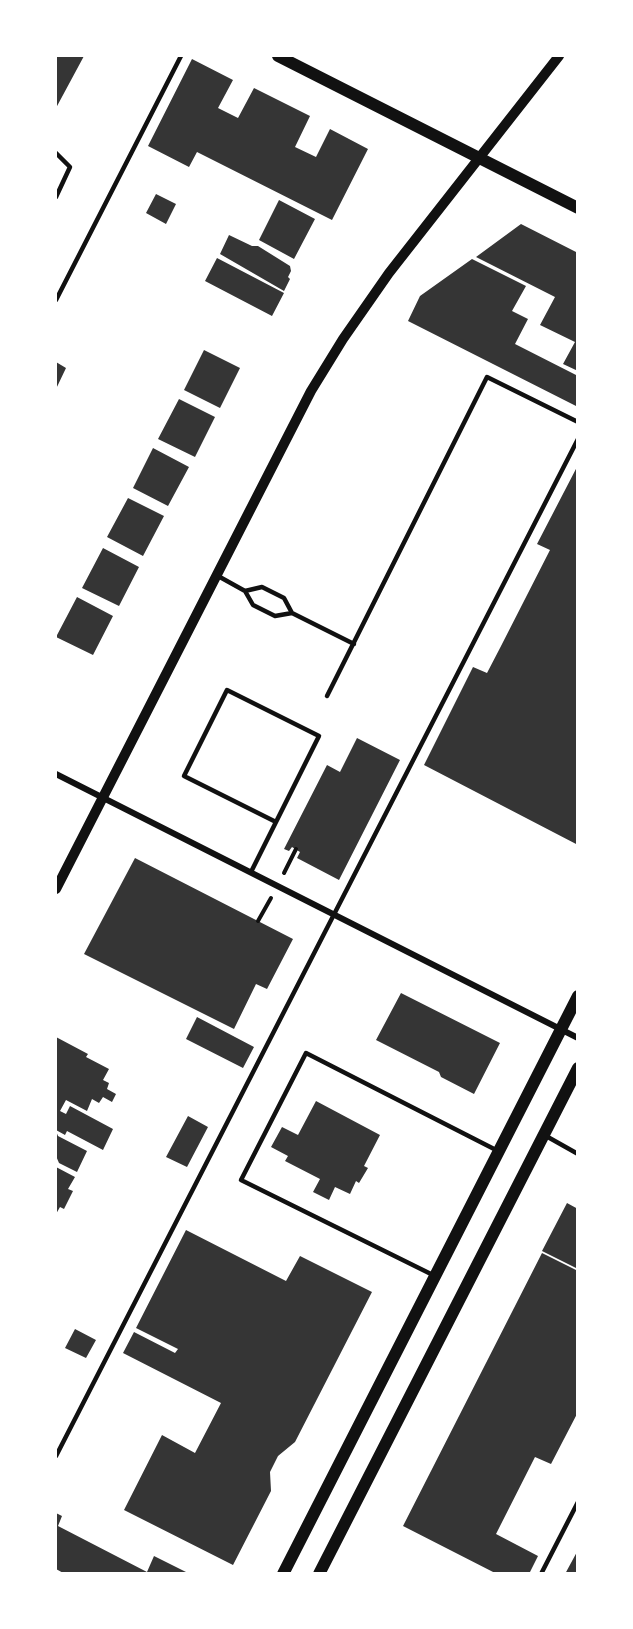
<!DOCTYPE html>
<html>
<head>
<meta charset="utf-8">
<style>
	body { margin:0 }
	#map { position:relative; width:633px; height:1629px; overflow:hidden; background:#fff; font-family:"Asap Condensed",sans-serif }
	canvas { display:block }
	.frame { position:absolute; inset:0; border:57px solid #fff; pointer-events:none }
</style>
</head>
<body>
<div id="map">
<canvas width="633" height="1629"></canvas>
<div class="frame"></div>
</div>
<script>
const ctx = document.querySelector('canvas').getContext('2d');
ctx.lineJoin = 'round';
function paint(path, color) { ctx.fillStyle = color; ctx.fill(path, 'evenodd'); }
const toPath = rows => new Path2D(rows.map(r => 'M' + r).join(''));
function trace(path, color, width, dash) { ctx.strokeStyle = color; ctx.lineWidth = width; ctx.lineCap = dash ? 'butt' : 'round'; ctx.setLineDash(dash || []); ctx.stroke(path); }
paint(toPath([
	[56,56,84,56,56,108],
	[192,59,233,80,218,108,238,118,254,88,310,116,295,147,316,157,330,129,368,149,332,220,197,152,189,167,148,146],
	[156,194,176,204,166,224,146,213],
	[279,200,315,219,294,259,259,240],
	[521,224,578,253,578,371,563,364,575,342,540,325,555,297,476,257],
	[229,235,252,246,258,246,290,266,291,271,288,277,290,279,284,291,220,254],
	[217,258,284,293,272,316,205,281],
	[472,259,526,286,512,311,528,319,515,344,578,376,578,407,408,321,420,296],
	[204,350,240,368,220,408,184,390],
	[56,362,66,368,56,389],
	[179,399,215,417,195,457,158,439],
	[153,448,189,467,168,506,133,488],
	[578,465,578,845,424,765,473,667,487,673,500,648,550,550,537,544],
	[128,498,164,516,143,556,107,537],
	[103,548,139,567,119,606,82,588],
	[77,597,113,616,93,655,56,637],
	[357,738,400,760,339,880,297,858,300,852,292,847,289,851,284,849,327,765,340,772],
	[135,858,293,939,267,989,256,984,234,1029,84,954],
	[401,993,500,1043,474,1094,441,1077,439,1072,376,1040],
	[197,1017,254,1047,243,1068,186,1039],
	[56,1037,88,1054,86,1057,109,1069,103,1080,109,1083,107,1089,116,1094,112,1102,103,1097,99,1103,92,1099,87,1111,66,1100,60,1111,66,1114,70,1106,113,1129,103,1150,67,1131,65,1135,56,1130],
	[316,1101,380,1135,364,1166,368,1168,359,1183,356,1181,350,1194,335,1187,329,1200,313,1192,320,1179,285,1161,288,1156,271,1147,282,1127,298,1135],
	[188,1116,208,1127,187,1167,166,1157],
	[56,1131,58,1136,87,1151,77,1172,59,1163,56,1156],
	[56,1167,75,1177,68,1189,73,1191,64,1209,60,1207,56,1214],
	[567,1203,578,1209,578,1269,542,1251],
	[186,1230,286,1281,300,1256,372,1292,295,1442,278,1456,270,1472,271,1491,233,1565,124,1510,162,1435,195,1453,221,1403,123,1353,134,1332,175,1353,178,1349,136,1328],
	[542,1253,578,1271,578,1412,551,1464,535,1457,496,1534,538,1556,529,1574,497,1574,403,1526],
	[75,1329,96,1340,86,1358,65,1348],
	[56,1513,62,1516,58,1526,147,1572,154,1556,190,1574,65,1574,56,1569],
	[578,1550,578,1574,565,1574]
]), '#353535');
trace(toPath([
	[284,873,296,849],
	[258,921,271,898]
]), '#111', 4);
trace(toPath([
	[56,153,70,167,56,197],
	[56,300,181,56],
	[218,576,245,591,253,605,275,616,292,613,284,598,262,587,245,591],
	[292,613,354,644],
	[327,696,487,377,578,422],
	[251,872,319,736,227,690,184,776,276,822],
	[546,1136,578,1154],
	[433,1275,241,1180,306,1053,498,1151],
	[56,1456,578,439],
	[541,1574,578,1502]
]), '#111', 4.5);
trace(toPath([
	[56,774,578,1038]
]), '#111', 6);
trace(toPath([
	[56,889,311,391,343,339,389,273,559,56]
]), '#111', 10);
trace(toPath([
	[278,56,578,208],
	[283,1574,578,996],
	[319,1574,578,1068]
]), '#111', 12);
</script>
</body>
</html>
